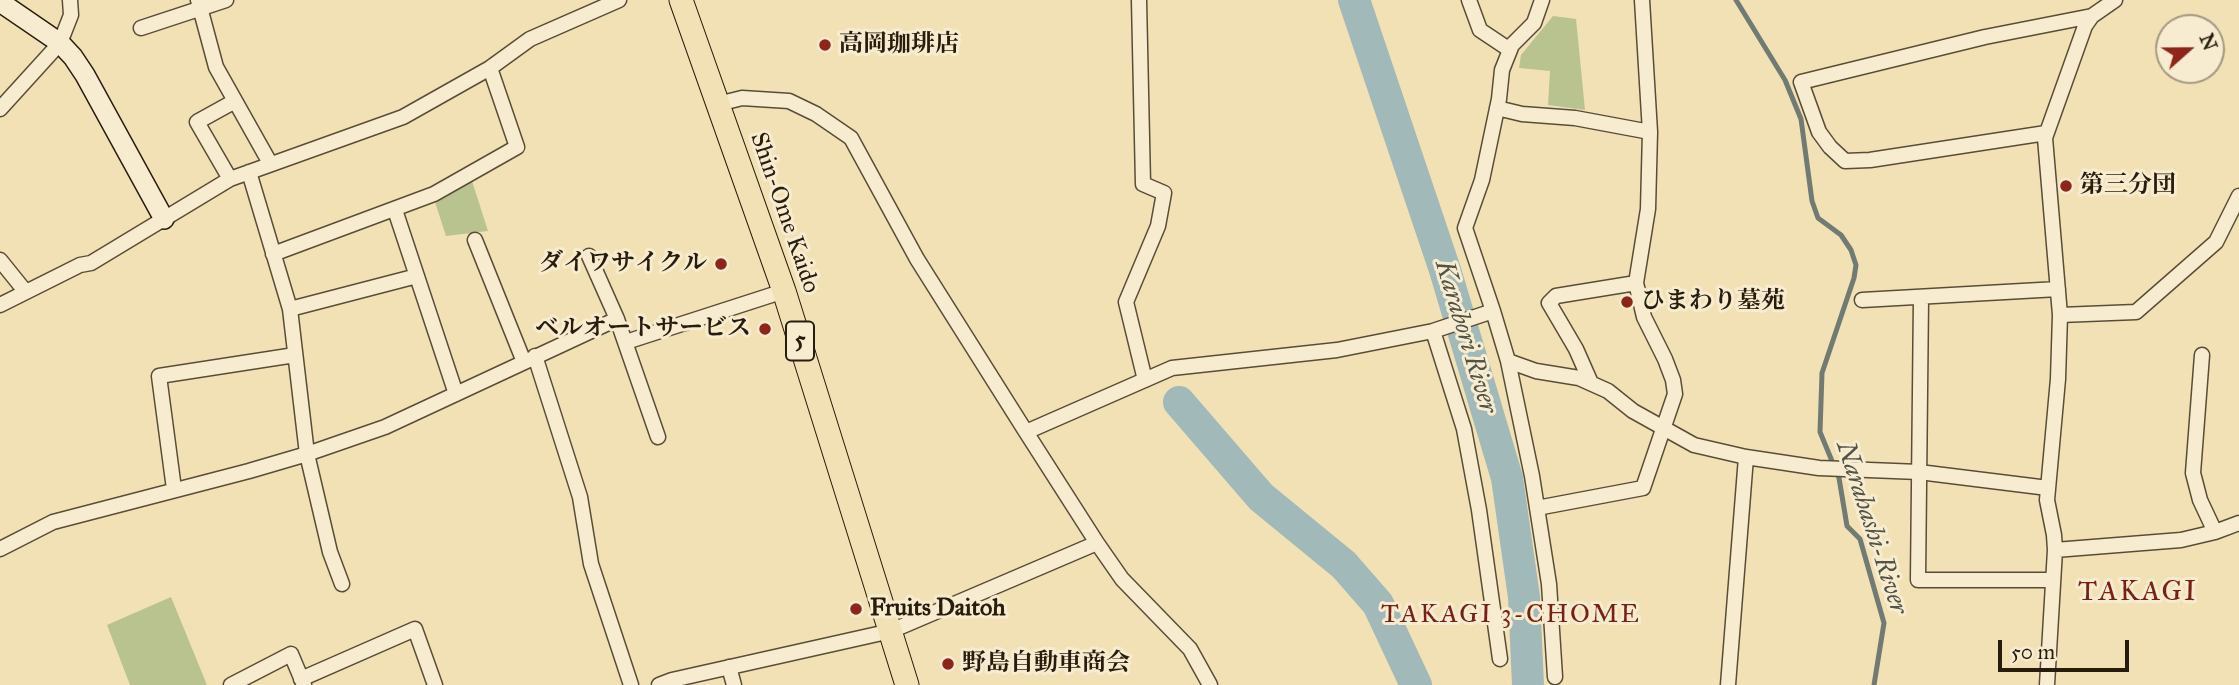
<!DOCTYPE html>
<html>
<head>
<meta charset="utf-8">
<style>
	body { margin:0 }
	#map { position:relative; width:2239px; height:685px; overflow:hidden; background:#f2e1b5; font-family:"IM FELL Great Primer",serif }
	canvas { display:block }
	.north { position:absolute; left:2155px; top:14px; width:70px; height:70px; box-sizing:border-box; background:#f7eccf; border:2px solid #a49981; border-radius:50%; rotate:69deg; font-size:19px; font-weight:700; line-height:28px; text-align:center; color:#281c0d }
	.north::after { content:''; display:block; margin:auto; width:24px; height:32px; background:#8f2418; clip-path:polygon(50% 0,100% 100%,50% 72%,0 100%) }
	.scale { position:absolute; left:1998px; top:640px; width:131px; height:32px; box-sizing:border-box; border:4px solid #281c0d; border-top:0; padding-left:9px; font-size:21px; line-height:24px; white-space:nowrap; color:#281c0d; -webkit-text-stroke:5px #f7eccf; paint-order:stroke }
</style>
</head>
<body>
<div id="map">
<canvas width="2239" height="685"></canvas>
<div class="north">N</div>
<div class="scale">50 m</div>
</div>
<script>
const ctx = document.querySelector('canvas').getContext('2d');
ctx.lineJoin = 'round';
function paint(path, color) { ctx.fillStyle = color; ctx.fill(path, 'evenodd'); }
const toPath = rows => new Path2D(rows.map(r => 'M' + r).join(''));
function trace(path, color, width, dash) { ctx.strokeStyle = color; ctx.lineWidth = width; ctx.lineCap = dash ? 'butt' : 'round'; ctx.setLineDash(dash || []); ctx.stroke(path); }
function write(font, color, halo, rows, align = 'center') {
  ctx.font = font + ' "IM FELL Great Primer","Noto Serif JP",serif'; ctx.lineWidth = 6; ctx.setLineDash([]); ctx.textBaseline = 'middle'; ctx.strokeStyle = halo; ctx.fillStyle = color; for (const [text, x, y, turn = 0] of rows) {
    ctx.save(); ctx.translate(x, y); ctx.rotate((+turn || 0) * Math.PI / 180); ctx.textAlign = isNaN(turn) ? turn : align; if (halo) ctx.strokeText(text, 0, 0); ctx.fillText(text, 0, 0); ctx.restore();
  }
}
paint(toPath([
	[1553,16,1576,19,1585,110,1548,105,1550,71,1519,68,1521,55],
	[472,181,488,231,446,236,435,202],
	[171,597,207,685,130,685,107,625]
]), '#b8c390');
trace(toPath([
	[1736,0,1785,80,1801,119,1812,201,1818,218,1841,235,1851,250,1856,265,1854,278,1822,373,1820,432,1839,478,1847,526,1860,539,1884,623,1874,685]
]), '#717b74', 5);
trace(toPath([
	[1354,0,1445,270,1507,478,1524,597,1528,685],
	[1179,402,1261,497,1344,565,1378,604,1416,685]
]), '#a1bab9', 32);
const street = toPath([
	[198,0,216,67,270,163],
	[1139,0,1143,184,1164,193,1158,226,1126,302,1145,380],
	[1469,0,1480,30,1510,50],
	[141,28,226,0],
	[718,104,742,98,789,101,816,114,851,138,917,259,1026,432],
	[1497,108,1522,114,1575,118,1650,132],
	[0,109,60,43,71,15,70,0],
	[2046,133,1870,160,1845,161,1830,147,1819,132,1801,82,1985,37,2092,16],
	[249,172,290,309,307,454,330,552,342,584],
	[230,179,197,122,235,101],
	[395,210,456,394],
	[475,240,524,362],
	[273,254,434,194,517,147,490,68],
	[589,256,617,319],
	[0,260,25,291],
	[1921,298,1918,580,2053,580],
	[1862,300,2058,289],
	[0,305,80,265,91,263,230,179,403,117,490,68,530,39,619,0],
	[290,309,417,276],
	[1493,311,1508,361,1532,476,1549,584,1555,677],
	[2060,315,2136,312,2216,242,2239,196],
	[1433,331,1464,429,1479,510,1500,659],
	[626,342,784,291],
	[2202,355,2193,473,2200,500,2215,532],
	[535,356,580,497,591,564,631,685],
	[1508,361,1536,371,1579,378,1608,391,1633,411,1694,445,1746,457,1819,468,1919,472,2048,488],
	[1591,383,1576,349,1549,303,1556,296,1636,283],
	[174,489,159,376,295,355],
	[1537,508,1643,488,1675,394,1673,380,1665,359,1644,317,1636,283,1648,209,1650,132,1642,0],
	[0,549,53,522,249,471,307,454,385,427,617,319,658,437],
	[2055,550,2181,540,2215,532,2239,523],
	[729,667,734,685],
	[301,679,415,629,435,685],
	[231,685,291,654,304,685],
	[659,685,672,680,891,631,1097,543],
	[1210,685,1190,649,1122,579,1097,543,1026,432,1172,368,1337,350,1433,331,1493,311,1465,228,1482,180,1499,99,1502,70,1512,45,1534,23,1542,0],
	[1728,685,1746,457],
	[2047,685,2055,550,2054,535,2047,500,2058,379,2060,315,2045,138,2085,26,2092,16,2115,0]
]);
const secondary = toPath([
	[0,2,60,43,73,57,85,75,164,219]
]);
const primary = toPath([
	[681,0,784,291,907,685]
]);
trace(street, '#5a4d37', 17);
trace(secondary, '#281c0d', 22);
trace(primary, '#281c0d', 25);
trace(street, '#f7eccf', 14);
trace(secondary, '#f7eccf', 19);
trace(primary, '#f2e1b5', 23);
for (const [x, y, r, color] of [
	[825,45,7,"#8f2418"],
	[2066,186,7,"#8f2418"],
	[721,264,7,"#8f2418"],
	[1627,302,7,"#8f2418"],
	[765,329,7,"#8f2418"],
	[856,609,7,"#8f2418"],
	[948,664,7,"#8f2418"]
]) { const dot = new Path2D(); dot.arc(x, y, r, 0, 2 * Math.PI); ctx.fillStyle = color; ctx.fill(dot); trace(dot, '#f7eccf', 2.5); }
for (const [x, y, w] of [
	[800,341,28]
]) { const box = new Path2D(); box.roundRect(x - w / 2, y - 19.5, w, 39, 5); ctx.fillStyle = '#f7eccf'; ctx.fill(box); trace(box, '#281c0d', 2); }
write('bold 23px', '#281c0d', null, [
	["5",800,341]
]);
write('bold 24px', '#281c0d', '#f7eccf', [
	["高岡珈琲店",839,45],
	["第三分団",2080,186],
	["ダイワサイクル",707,264,"right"],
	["ひまわり墓苑",1641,302],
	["ベルオートサービス",751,329,"right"],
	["Fruits Daitoh",870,609],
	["野島自動車商会",962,664]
], 'left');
write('24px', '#281c0d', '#f7eccf', [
	["Shin-Ome Kaido",784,213,71]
]);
write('italic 26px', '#525349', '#f7eccf', [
	["Karabori River",1465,337,73],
	["Narahashi-River",1871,528,72]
]);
ctx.letterSpacing = '2px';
write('26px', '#7a1f14', '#f7eccf', [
	["TAKAGI 3-CHOME",1511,616]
]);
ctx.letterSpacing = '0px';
ctx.letterSpacing = '2px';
write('28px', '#7a1f14', '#f7eccf', [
	["TAKAGI",2138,593]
]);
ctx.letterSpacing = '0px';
</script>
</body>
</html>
